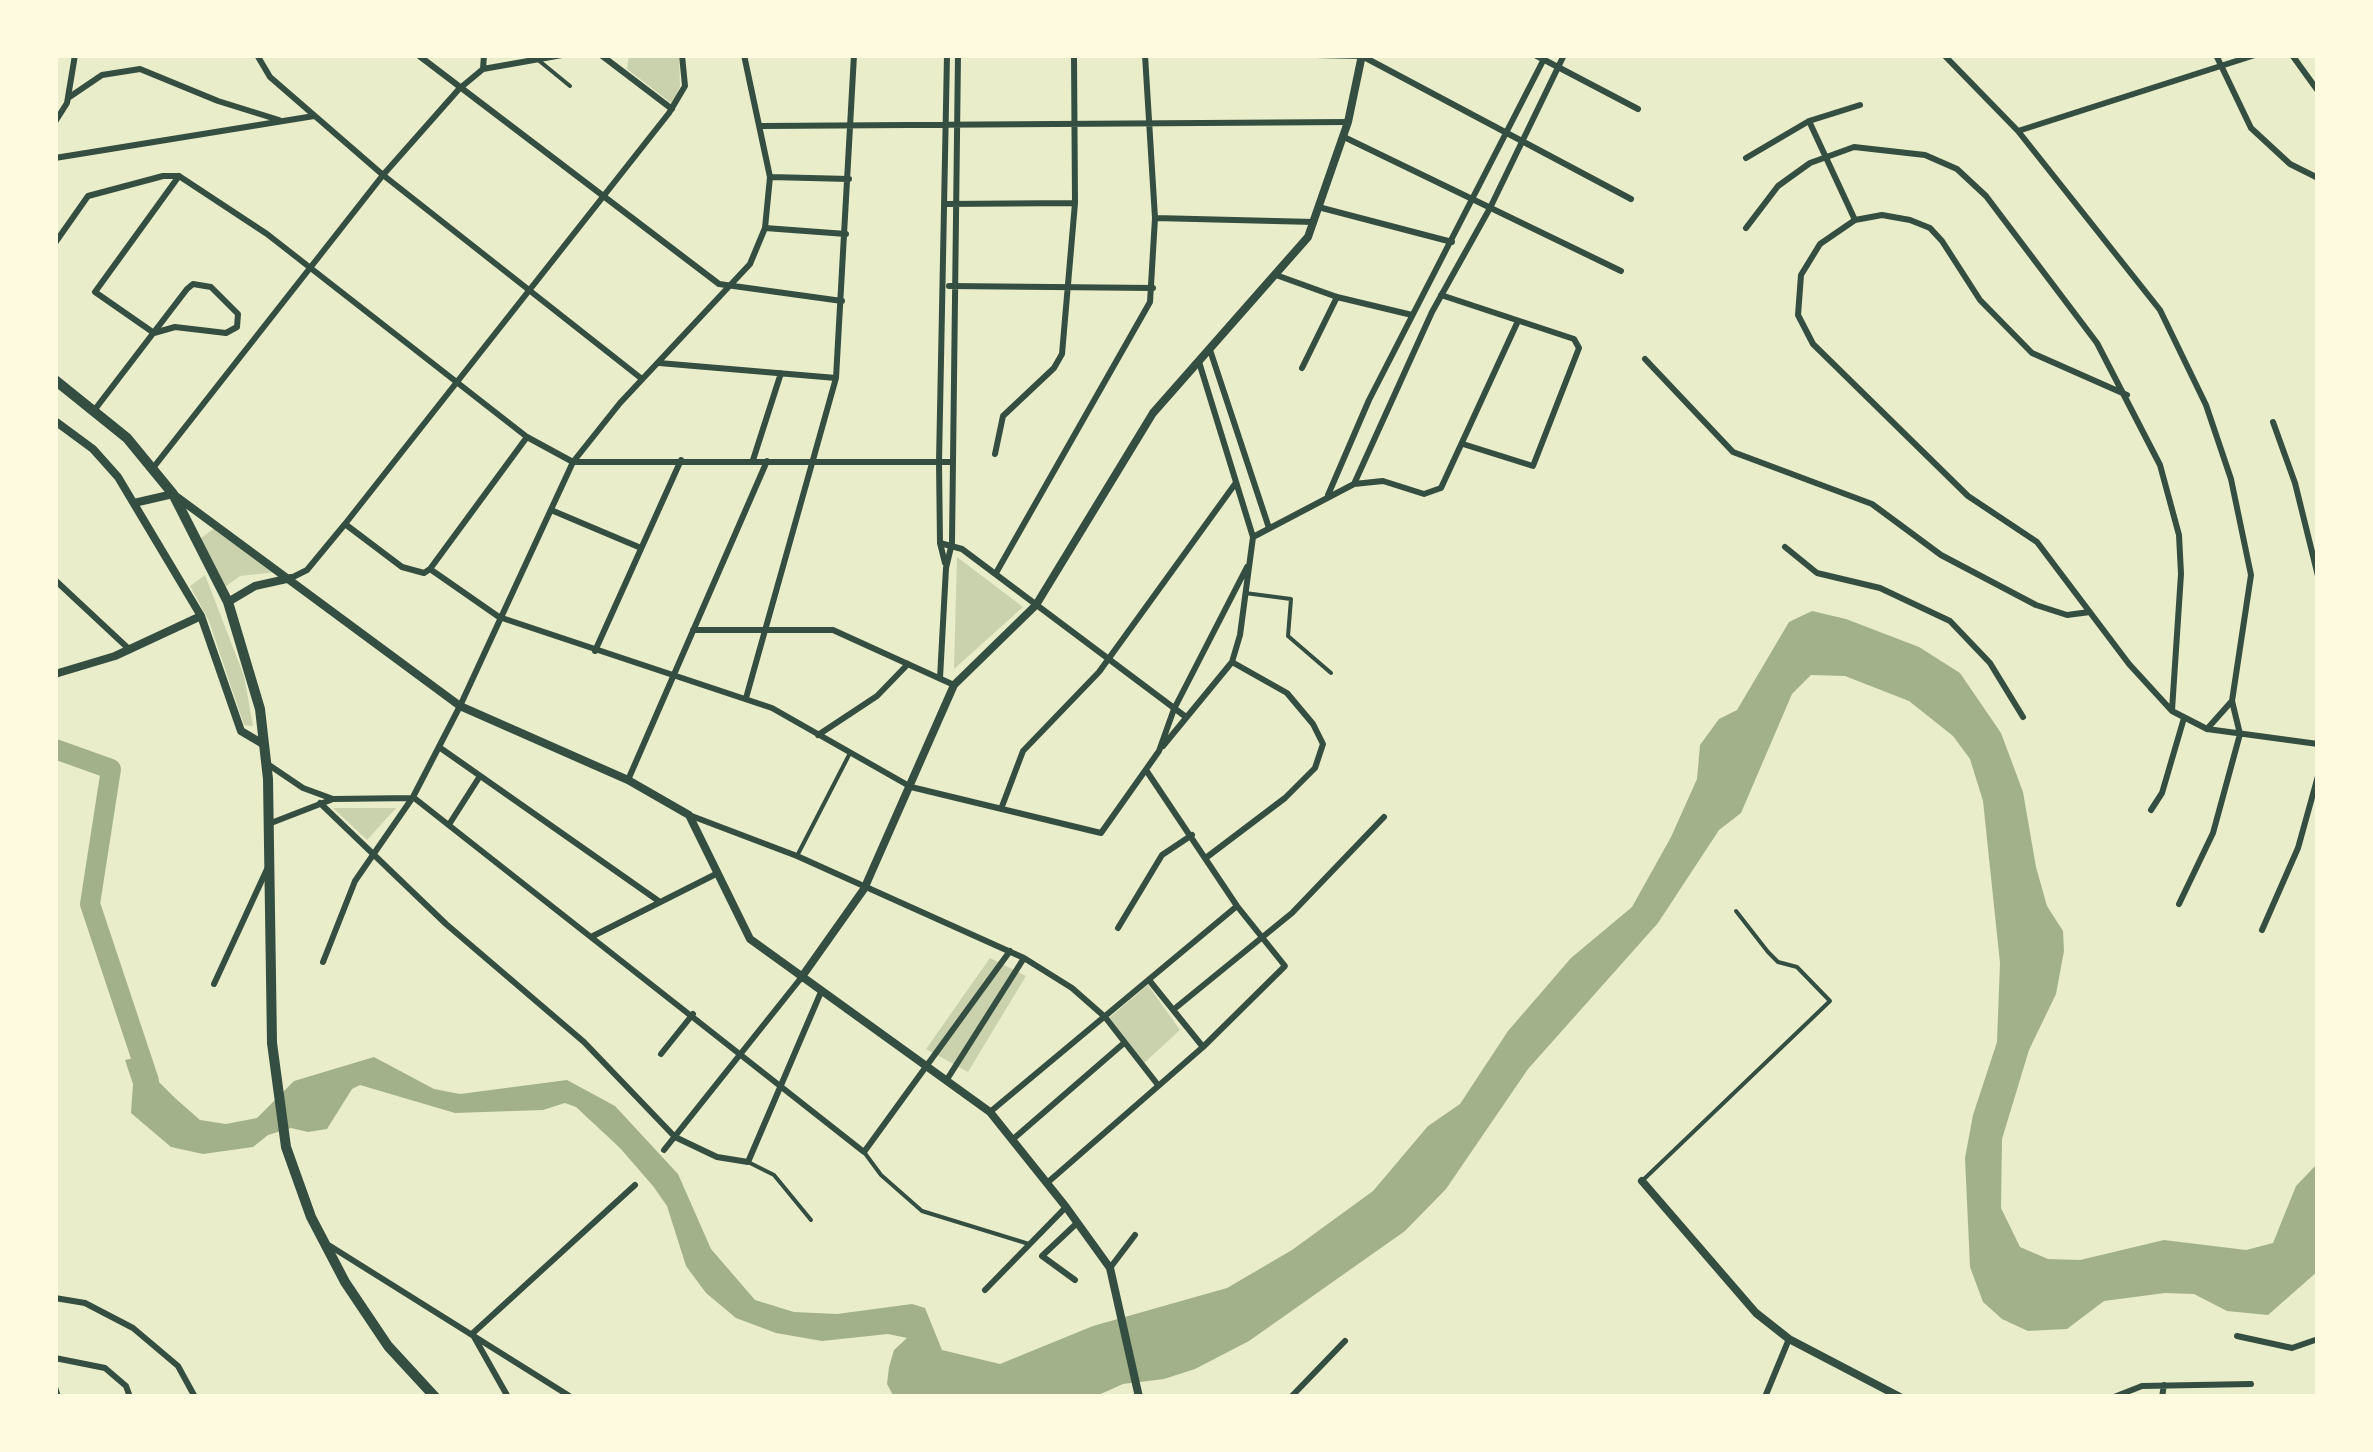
<!DOCTYPE html>
<html>
<head>
<meta charset="utf-8">
<style>
	body { margin:0 }
	#map { position:relative; width:2373px; height:1452px; overflow:hidden; background:#e9edc9; font-family:"Titillium Web",sans-serif }
	canvas { display:block }
	.frame { position:absolute; inset:0; border:58px solid #fefae0; pointer-events:none }
</style>
</head>
<body>
<div id="map">
<canvas width="2373" height="1452"></canvas>
<div class="frame"></div>
</div>
<script>
const ctx = document.querySelector('canvas').getContext('2d');
ctx.lineJoin = 'round';
function paint(path, color) { ctx.fillStyle = color; ctx.fill(path, 'evenodd'); }
const toPath = rows => new Path2D(rows.map(r => 'M' + r).join(''));
function trace(path, color, width, dash) { ctx.strokeStyle = color; ctx.lineWidth = width; ctx.lineCap = dash ? 'butt' : 'round'; ctx.setLineDash(dash || []); ctx.stroke(path); }
paint(toPath([
	[629,55,679,55,680,86,674,101,671,103,627,69],
	[216,527,277,572,240,576,225,587,201,538],
	[957,557,1023,607,954,669],
	[205,575,244,676,253,726,244,725,209,621,190,586],
	[333,808,396,808,367,840],
	[990,958,1026,976,968,1072,926,1049],
	[1148,985,1180,1030,1144,1063,1109,1018]
]), '#cad2ad');
paint(toPath([
	[1812,611,1846,619,1919,647,1960,673,2001,733,2023,792,2036,867,2047,906,2063,931,2064,951,2056,994,2029,1050,2002,1139,2001,1208,2020,1247,2048,1259,2080,1260,2164,1240,2246,1250,2273,1243,2296,1186,2318,1163,2318,1271,2268,1315,2227,1311,2194,1294,2165,1293,2104,1301,2067,1329,2028,1331,2002,1319,1983,1302,1970,1267,1965,1158,1973,1115,1997,1042,2000,963,1983,801,1970,759,1953,736,1909,701,1845,676,1811,675,1792,694,1741,813,1719,830,1658,923,1528,1069,1446,1189,1405,1231,1249,1341,1195,1369,1164,1379,1123,1384,1094,1397,894,1397,887,1384,889,1367,894,1350,907,1338,888,1334,822,1341,776,1333,736,1318,706,1293,686,1266,667,1206,653,1186,620,1148,576,1107,565,1103,543,1110,455,1113,360,1085,352,1089,327,1129,308,1132,291,1128,268,1135,253,1147,203,1154,171,1147,131,1113,133,1084,125,1060,148,1055,159,1082,175,1098,200,1120,226,1124,257,1118,294,1081,374,1057,434,1089,460,1094,567,1080,615,1106,678,1174,711,1249,755,1300,794,1312,837,1314,912,1304,925,1308,942,1350,1000,1364,1093,1326,1227,1288,1292,1250,1373,1191,1428,1126,1460,1104,1508,1031,1571,958,1632,907,1671,837,1697,779,1700,745,1719,719,1737,710,1789,622]
]), '#a3b18a');
trace(toPath([
	[55,749,111,769,90,904,149,1081]
]), '#a3b18a', 20);
trace(toPath([
	[537,59,570,86],
	[1245,593,1291,599,1288,636,1331,673],
	[797,856,849,755],
	[864,1152,881,1175,922,1211,1029,1244],
	[748,1162,774,1175,811,1220],
	[1642,1181,1830,1001,1797,967,1778,962,1768,952,1736,911]
]), '#344e41', 4);
trace(toPath([
	[257,55,270,77,383,175,642,379],
	[418,55,719,284,842,301],
	[601,55,672,109],
	[1316,55,1362,56,1631,199],
	[1535,55,1638,109],
	[1944,55,2018,131,2160,310,2206,405,2231,479,2251,575,2232,701,2240,734,2213,833,2179,904],
	[2216,55,2251,128,2290,164,2318,178],
	[2292,55,2318,91],
	[483,69,562,55],
	[68,98,102,75,140,69,218,101,279,120],
	[1809,121,1855,220],
	[55,122,67,103,75,55],
	[762,126,1348,122],
	[2018,131,2255,55],
	[1344,137,1621,271],
	[55,158,314,116],
	[1746,158,1809,121,1860,105],
	[770,177,849,179],
	[944,204,1075,203],
	[1322,208,1452,242],
	[1155,218,1314,222],
	[765,228,846,234],
	[1746,228,1778,186,1810,163,1854,147,1925,155,1957,169,1986,196,2097,343,2160,465,2179,535,2181,574,2172,710],
	[55,243,88,196,163,176,179,176,267,234,527,437,573,462,952,462],
	[1276,275,1337,297,1412,315],
	[949,286,1153,288],
	[1441,295,1574,339,1579,348,1533,466,1463,444],
	[154,333,95,292,179,176],
	[1210,350,1269,528],
	[1645,359,1733,452,1872,504,1941,555,2036,605,2067,615,2090,612],
	[659,363,836,378],
	[1302,368,1337,297],
	[2127,395,2032,353,1980,300,1942,241,1930,228,1910,220,1882,215,1855,220,1820,244,1801,275,1798,315,1813,344,1968,496,2037,542,2129,664,2172,711,2207,729,2318,744],
	[96,408,187,289,193,284,211,287,238,314,237,327,226,333,175,327,154,333],
	[2273,422,2295,483,2318,576],
	[995,454,1003,416,1054,368,1062,354,1075,203,1074,55],
	[753,460,781,373],
	[153,468,383,175,459,89,483,69,484,55],
	[1354,484,1432,312,1490,208,1564,55],
	[1328,495,1369,400,1546,55],
	[551,510,641,548],
	[345,524,402,567,424,573,430,569],
	[1253,537,1354,484,1383,481,1424,494,1441,488,1518,321],
	[940,543,962,549,1186,717],
	[1785,547,1817,573,1880,588,1950,621,1990,663,2023,717],
	[945,563,940,543,939,462,947,55],
	[430,569,499,617,772,708,911,787,1101,833,1159,751,1174,709,1247,567],
	[430,569,527,437],
	[996,573,1150,302,1155,218,1145,55],
	[291,578,307,570,345,524,669,113,685,86,682,55],
	[55,580,130,650],
	[693,630,833,630,954,685],
	[595,651,681,460],
	[940,678,946,568,952,543,958,55],
	[746,698,836,378,854,55],
	[2207,729,2231,702],
	[818,735,877,696,908,664],
	[1163,746,1232,662,1240,635,1253,537,1199,362],
	[439,747,660,902],
	[266,763,303,788,333,799],
	[628,780,767,461],
	[413,797,864,1152,1010,951],
	[320,803,446,924,584,1042,675,1137,717,1157,748,1162,821,992],
	[1001,809,1023,751,1099,672,1235,484],
	[2151,810,2162,793,2184,718],
	[689,815,797,856,1024,958,1072,988,1105,1017,1158,1085],
	[271,823,333,799,412,798],
	[450,823,480,776],
	[1207,857,1285,798,1315,768,1323,744,1313,724,1287,693,1232,662],
	[1118,928,1162,855,1192,835],
	[2262,930,2298,848,2318,776],
	[593,936,716,874],
	[323,962,355,881,413,797,460,706,573,462,620,403,750,264,765,228,770,177,744,55],
	[1149,980,1203,1047],
	[214,984,268,867],
	[1173,1010,1292,913,1384,817],
	[661,1054,693,1014],
	[946,1081,1024,958],
	[990,1112,1237,906],
	[1012,1140,1124,1043],
	[664,1150,801,978],
	[1047,1183,1203,1047,1285,966,1237,906,1146,770],
	[330,1246,571,1397],
	[1110,1268,1135,1235],
	[1075,1280,1042,1256,1077,1223],
	[985,1290,1066,1207],
	[55,1298,85,1303,133,1328,178,1366,195,1397],
	[473,1333,635,1185],
	[473,1335,508,1397],
	[2237,1336,2292,1348,2318,1339],
	[55,1358,105,1368,126,1386,130,1397],
	[55,1387,58,1397],
	[1291,1397,1345,1341],
	[1765,1397,1789,1339],
	[2114,1397,2142,1386,2251,1384],
	[2162,1397,2164,1385]
]), '#344e41', 6);
trace(toPath([
	[55,421,93,449,118,477,201,616,241,731,263,744],
	[134,503,173,494,460,706,628,780,689,815,750,939,990,1112,1066,1207,1110,1268,1139,1397],
	[228,602,255,586,291,578],
	[55,674,115,656,201,616],
	[801,978,864,889,954,685,1036,605,1153,413,1308,237,1348,122,1362,55],
	[1642,1181,1756,1313,1789,1339,1900,1397]
]), '#344e41', 8);
trace(toPath([
	[55,380,127,438,173,494,228,602,260,709,268,779,272,1043,286,1147,311,1217,345,1282,388,1346,435,1397]
]), '#344e41', 10);
</script>
</body>
</html>
